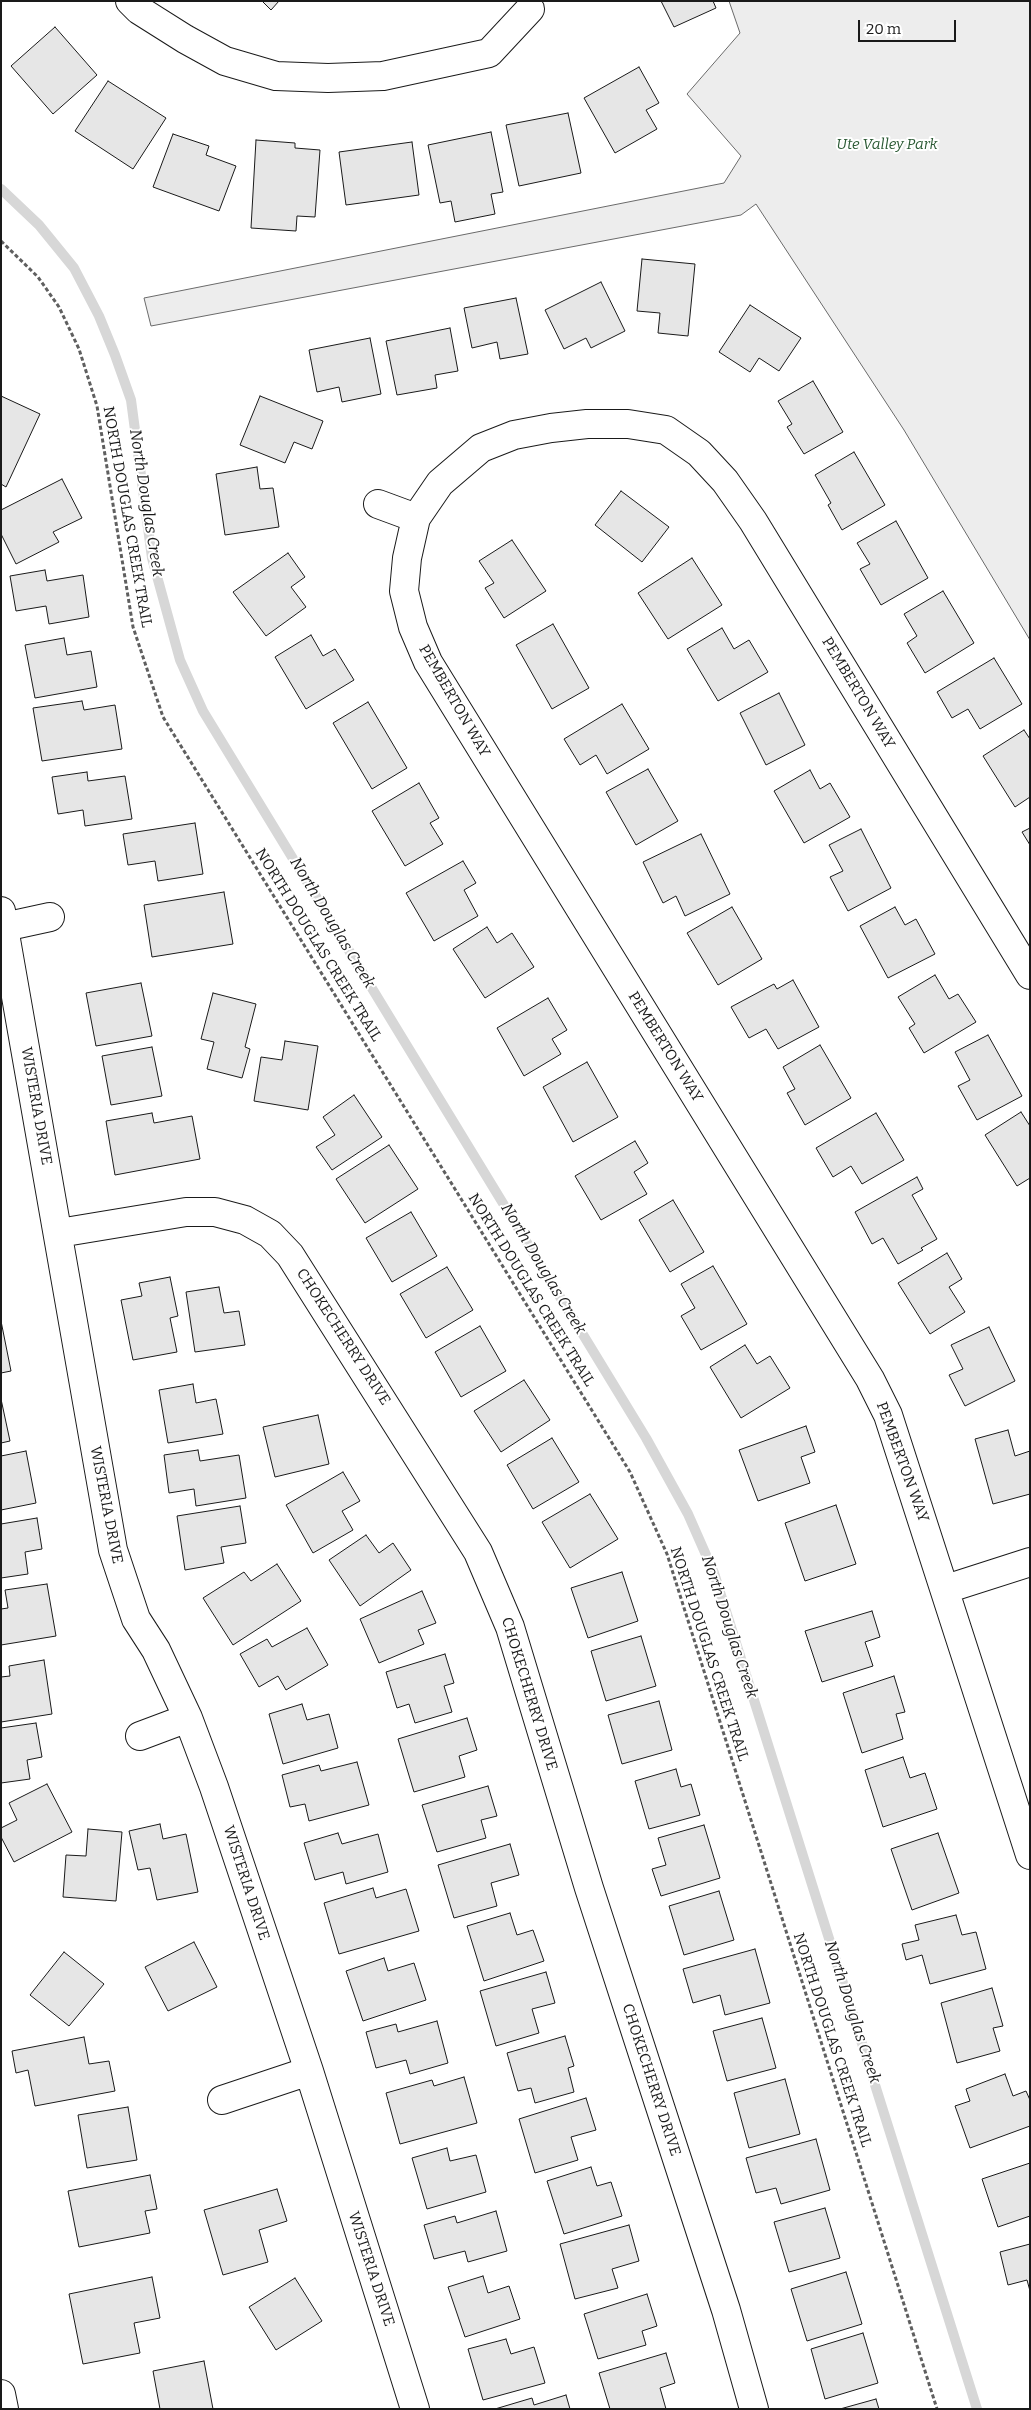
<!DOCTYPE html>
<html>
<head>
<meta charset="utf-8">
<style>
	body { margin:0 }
	#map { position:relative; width:1031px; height:2410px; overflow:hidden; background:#fff; font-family:Bitter,serif }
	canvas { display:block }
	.frame { position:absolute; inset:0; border:2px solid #1a1a1a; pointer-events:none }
	.scale { position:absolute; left:858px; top:20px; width:98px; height:22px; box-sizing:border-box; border:2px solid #1a1a1a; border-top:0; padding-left:6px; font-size:15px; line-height:18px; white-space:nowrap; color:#1a1a1a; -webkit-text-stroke:4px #fff; paint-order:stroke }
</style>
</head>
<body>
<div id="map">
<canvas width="1031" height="2410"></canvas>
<div class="frame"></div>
<div class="scale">20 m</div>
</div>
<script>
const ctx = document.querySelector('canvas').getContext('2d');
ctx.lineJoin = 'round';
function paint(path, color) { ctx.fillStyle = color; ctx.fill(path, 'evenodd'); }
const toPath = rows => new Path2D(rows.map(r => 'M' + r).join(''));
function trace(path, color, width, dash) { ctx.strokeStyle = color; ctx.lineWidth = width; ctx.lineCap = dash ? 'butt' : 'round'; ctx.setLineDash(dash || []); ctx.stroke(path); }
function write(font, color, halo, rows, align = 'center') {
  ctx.font = font + ' Bitter,serif'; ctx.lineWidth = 4; ctx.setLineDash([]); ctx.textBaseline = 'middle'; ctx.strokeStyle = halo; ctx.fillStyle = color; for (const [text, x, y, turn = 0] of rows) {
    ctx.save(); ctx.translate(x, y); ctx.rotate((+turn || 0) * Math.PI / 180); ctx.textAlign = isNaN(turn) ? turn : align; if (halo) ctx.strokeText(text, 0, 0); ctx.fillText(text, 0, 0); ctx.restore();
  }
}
const built = toPath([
	[729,1,1030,1,1030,640,904,430,756,204,741,215,151,326,144,298,724,183,741,156,687,94,740,33,729,1]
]);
paint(built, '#ededed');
trace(built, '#6a6a6a', 1);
trace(toPath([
	[1,189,39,225,74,268,99,316,115,355,131,400,152,558,180,660,203,711,646,1438,688,1514,714,1573,977,2409]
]), '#d7d7d7', 10);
const building = toPath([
	[262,1,279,1,271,10,262,1],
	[661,1,713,1,716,8,674,27,661,1],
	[55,27,97,75,53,114,11,66,55,27],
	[639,67,659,103,646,110,657,129,615,153,584,98,639,67],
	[108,81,166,118,133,169,75,131,108,81],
	[568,113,581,173,519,186,506,125,568,113],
	[491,132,503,192,491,194,495,214,455,222,451,201,440,203,428,145,491,132],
	[173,134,209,146,206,155,236,166,219,211,153,187,173,134],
	[256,140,295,143,295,148,320,150,315,217,297,216,296,231,251,228,256,140],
	[412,142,419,195,346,205,339,152,412,142],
	[642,259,695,264,688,336,658,333,660,313,637,311,642,259],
	[601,282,625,331,591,348,586,338,564,349,545,310,601,282],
	[516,298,528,354,500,359,497,342,472,348,464,308,516,298],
	[750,305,801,338,779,371,759,358,750,372,719,352,750,305],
	[450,328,458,371,435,375,437,388,397,395,386,341,450,328],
	[370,338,381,394,342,402,339,387,317,392,309,350,370,338],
	[813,381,843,432,804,454,787,427,792,424,778,401,813,381],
	[1,396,40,414,6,487,1,484,1,396],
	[260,396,323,421,312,449,294,442,285,463,240,445,260,396],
	[854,452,885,505,842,530,828,505,831,503,815,475,854,452],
	[257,467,260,489,273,488,279,527,225,535,216,474,257,467],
	[62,479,82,518,53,532,59,542,16,564,1,534,1,510,62,479],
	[621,491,669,527,642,562,595,525,621,491],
	[896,521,928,578,881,605,860,569,870,564,857,543,896,521],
	[512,540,546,591,504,618,485,588,494,583,479,561,512,540],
	[288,553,305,577,291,587,306,607,266,636,233,592,288,553],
	[692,558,722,605,668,639,638,593,692,558],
	[45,570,47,581,83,575,89,617,49,624,46,606,16,611,10,576,45,570],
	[943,591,974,643,925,673,907,643,917,636,904,614,943,591],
	[553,624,589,688,552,709,516,645,553,624],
	[722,628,734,649,749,640,768,672,718,701,687,649,722,628],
	[311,635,323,656,335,649,354,680,306,709,275,657,311,635],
	[64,638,67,655,91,651,97,687,35,698,25,645,64,638],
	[994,658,1022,704,980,729,968,709,952,718,937,692,994,658],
	[779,693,805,745,766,765,740,713,779,693],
	[82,701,84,710,115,705,122,749,42,761,33,708,82,701],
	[368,702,407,768,372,789,333,723,368,702],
	[622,704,649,749,607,774,596,755,580,765,564,739,622,704],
	[1024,730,1030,739,1030,797,1015,807,983,756,1024,730],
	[648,769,678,821,636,845,606,792,648,769],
	[810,770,820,789,830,783,850,817,804,843,774,791,810,770],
	[87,772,88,781,125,776,132,819,85,826,83,810,58,814,52,777,87,772],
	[419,783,439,818,430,823,443,844,405,866,372,811,419,783],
	[195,823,203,874,158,881,155,861,128,865,123,834,195,823],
	[1030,828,1030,845,1022,832,1030,828],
	[861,829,891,888,848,911,830,877,843,871,829,845,861,829],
	[701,834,730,894,685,916,676,896,663,903,643,862,701,834],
	[463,861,476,883,464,890,478,916,434,941,406,893,463,861],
	[224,892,233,944,152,957,144,905,224,892],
	[732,907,762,959,718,985,687,933,732,907],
	[895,907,905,925,916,919,935,954,888,978,860,926,895,907],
	[487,927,497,943,512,933,534,967,485,998,453,949,487,927],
	[935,975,949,999,958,994,976,1022,924,1053,909,1028,915,1024,898,997,935,975],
	[793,980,819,1027,778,1049,766,1029,749,1038,731,1007,774,984,777,989,793,980],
	[141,983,152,1036,96,1046,86,993,141,983],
	[213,993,256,1004,245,1047,250,1049,242,1078,207,1069,214,1042,201,1039,213,993],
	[548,998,567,1030,552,1039,561,1054,524,1076,497,1028,548,998],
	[988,1035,1022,1096,977,1120,958,1086,970,1080,955,1052,988,1035],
	[285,1041,318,1046,308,1110,254,1101,261,1057,282,1060,285,1041],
	[820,1045,851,1098,805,1125,787,1093,795,1089,783,1067,820,1045],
	[152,1047,162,1096,111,1105,102,1056,152,1047],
	[587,1062,618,1117,573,1142,543,1087,587,1062],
	[354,1095,382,1137,332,1170,316,1147,335,1135,323,1117,354,1095],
	[1021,1112,1030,1126,1030,1178,1017,1186,985,1135,1021,1112],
	[152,1113,154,1123,192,1116,200,1159,115,1175,106,1121,152,1113],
	[876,1113,904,1160,862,1184,851,1166,833,1177,816,1148,876,1113],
	[635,1141,648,1163,634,1172,647,1194,601,1220,575,1176,635,1141],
	[389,1145,418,1189,365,1223,336,1179,389,1145],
	[917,1177,923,1189,912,1195,937,1239,921,1248,923,1250,898,1264,883,1238,872,1244,855,1212,917,1177],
	[673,1200,704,1252,670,1272,639,1220,673,1200],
	[411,1212,437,1256,392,1282,366,1238,411,1212],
	[947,1253,962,1279,949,1287,965,1312,930,1334,898,1283,947,1253],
	[713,1266,747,1324,701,1350,681,1316,695,1308,681,1284,713,1266],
	[447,1267,473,1310,426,1338,400,1294,447,1267],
	[170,1277,178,1316,170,1318,177,1352,133,1360,121,1300,142,1296,139,1283,170,1277],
	[219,1287,224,1313,239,1311,245,1345,195,1352,186,1292,219,1287],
	[1,1321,11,1371,1,1373,1,1321],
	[480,1326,506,1371,461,1397,435,1352,480,1326],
	[989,1327,1015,1381,965,1406,949,1375,963,1369,951,1345,989,1327],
	[745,1345,757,1364,770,1356,790,1388,741,1418,710,1367,745,1345],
	[524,1380,550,1420,501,1452,474,1411,524,1380],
	[193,1384,196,1403,216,1399,223,1434,168,1443,159,1390,193,1384],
	[1,1399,10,1441,1,1443,1,1399],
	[318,1415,329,1464,275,1477,263,1427,318,1415],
	[806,1426,815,1452,801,1457,810,1483,758,1501,739,1450,806,1426],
	[1008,1430,1015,1456,1030,1451,1030,1494,993,1504,975,1439,1008,1430],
	[552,1438,579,1482,533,1509,507,1465,552,1438],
	[198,1450,200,1461,239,1455,246,1498,196,1506,194,1489,169,1493,164,1455,198,1450],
	[26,1451,36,1503,1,1510,1,1456,26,1451],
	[343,1472,360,1501,342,1511,353,1530,313,1553,286,1505,343,1472],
	[590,1494,618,1539,570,1568,542,1522,590,1494],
	[836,1505,856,1564,805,1581,785,1523,836,1505],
	[240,1506,246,1543,221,1547,224,1563,185,1570,177,1516,240,1506],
	[37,1518,42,1549,25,1552,28,1574,1,1578,1,1524,37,1518],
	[366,1535,379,1553,393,1543,411,1570,360,1606,329,1560,366,1535],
	[277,1564,301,1601,233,1645,203,1598,244,1572,251,1581,277,1564],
	[622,1572,638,1621,588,1638,571,1588,622,1572],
	[47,1584,56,1636,1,1645,1,1609,8,1608,5,1590,47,1584],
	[422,1591,436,1623,418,1630,424,1644,379,1663,360,1619,422,1591],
	[872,1611,880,1637,865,1642,873,1666,822,1682,805,1631,872,1611],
	[307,1628,328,1665,286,1690,278,1676,259,1687,240,1654,267,1639,272,1647,307,1628],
	[641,1636,656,1686,606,1701,591,1651,641,1636],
	[445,1654,454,1683,444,1686,452,1712,415,1723,409,1704,397,1708,386,1672,445,1654],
	[44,1660,52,1714,1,1722,1,1677,10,1676,9,1666,44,1660],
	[894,1676,905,1712,896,1714,903,1739,862,1753,843,1693,894,1676],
	[659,1701,672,1750,622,1764,608,1715,659,1701],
	[302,1704,307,1720,329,1714,338,1748,283,1764,269,1714,302,1704],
	[467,1718,477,1750,459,1756,465,1777,414,1792,398,1739,467,1718],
	[36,1723,42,1757,27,1760,30,1779,1,1783,1,1728,36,1723],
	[903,1757,910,1778,925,1773,937,1809,883,1827,865,1770,903,1757],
	[357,1762,369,1805,309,1821,305,1804,290,1807,282,1775,319,1765,321,1771,357,1762],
	[676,1769,681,1787,691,1784,700,1815,649,1829,635,1781,676,1769],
	[47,1784,72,1832,14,1862,1,1837,1,1828,17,1820,9,1803,47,1784],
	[488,1786,497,1816,481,1820,486,1838,437,1852,422,1805,488,1786],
	[160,1824,163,1839,186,1834,198,1892,157,1900,150,1868,138,1870,129,1831,160,1824],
	[704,1825,720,1878,661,1896,652,1869,666,1865,658,1838,704,1825],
	[88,1829,122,1832,116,1901,63,1897,66,1855,86,1856,88,1829],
	[338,1833,342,1844,378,1834,388,1872,346,1884,343,1872,315,1880,304,1843,338,1833],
	[938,1833,959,1893,912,1910,891,1849,938,1833],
	[510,1844,519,1875,491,1883,497,1906,454,1918,438,1865,510,1844],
	[373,1888,376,1898,406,1889,419,1931,339,1954,324,1903,373,1888],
	[719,1891,734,1940,684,1955,669,1906,719,1891],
	[510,1913,517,1935,533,1930,544,1961,484,1981,467,1926,510,1913],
	[956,1915,962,1935,976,1932,986,1969,930,1984,922,1955,906,1960,902,1944,919,1940,915,1925,956,1915],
	[194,1942,217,1987,168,2011,145,1967,194,1942],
	[755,1949,770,2003,725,2015,720,1995,693,2003,683,1969,755,1949],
	[64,1952,104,1984,69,2026,30,1995,64,1952],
	[384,1958,388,1971,414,1963,426,2000,363,2021,346,1971,384,1958],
	[546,1972,555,2003,532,2009,539,2033,496,2046,480,1991,546,1972],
	[992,1988,1003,2026,993,2028,1000,2051,957,2063,941,2003,992,1988],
	[762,2018,776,2068,727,2081,713,2031,762,2018],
	[437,2021,448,2063,410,2074,406,2060,376,2068,366,2032,396,2024,398,2032,437,2021],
	[565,2036,574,2066,568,2068,574,2092,535,2103,531,2088,518,2091,507,2053,565,2036],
	[84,2037,89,2064,109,2061,115,2091,35,2106,28,2070,16,2073,12,2051,84,2037],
	[1005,2074,1013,2096,1026,2091,1030,2100,1030,2126,970,2148,955,2106,970,2101,966,2089,1005,2074],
	[464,2077,477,2123,400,2144,386,2093,432,2080,434,2086,464,2077],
	[785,2079,800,2134,749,2148,734,2093,785,2079],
	[586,2098,596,2130,571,2137,578,2160,535,2173,519,2119,586,2098],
	[128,2107,137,2160,87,2168,78,2115,128,2107],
	[816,2139,830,2190,781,2204,776,2188,756,2193,746,2158,816,2139],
	[447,2148,450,2161,476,2155,486,2192,427,2209,412,2158,447,2148],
	[1030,2163,1030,2216,998,2227,982,2179,1030,2163],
	[591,2167,597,2186,611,2182,622,2216,564,2234,547,2181,591,2167],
	[150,2175,157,2209,145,2211,150,2233,79,2247,68,2191,150,2175],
	[277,2189,287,2221,259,2230,268,2262,223,2275,204,2210,277,2189],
	[825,2208,840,2258,789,2272,774,2222,825,2208],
	[496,2211,507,2251,468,2262,465,2251,434,2259,424,2225,455,2216,457,2223,496,2211],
	[629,2225,639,2261,612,2269,618,2288,575,2299,560,2244,629,2225],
	[1030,2244,1030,2291,1027,2280,1008,2285,1000,2252,1030,2244],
	[846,2272,862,2324,807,2341,791,2289,846,2272],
	[483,2276,488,2293,509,2286,520,2319,465,2337,448,2287,483,2276],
	[152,2277,160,2318,134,2323,140,2353,83,2364,69,2294,152,2277],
	[295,2278,322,2321,276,2350,249,2307,295,2278],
	[647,2294,657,2326,642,2331,646,2345,598,2359,584,2314,647,2294],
	[863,2333,878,2383,825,2399,811,2349,863,2333],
	[506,2339,511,2354,534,2347,545,2383,483,2400,468,2349,506,2339],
	[666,2353,675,2383,660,2388,666,2409,610,2409,599,2373,666,2353],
	[204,2361,213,2409,160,2409,153,2371,204,2361],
	[566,2395,570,2409,495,2409,532,2398,534,2405,566,2395],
	[876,2399,879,2409,840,2409,876,2399]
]);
paint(building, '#e6e6e6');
trace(building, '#1a1a1a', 1);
const minor = toPath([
	[130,1,139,10,185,39,225,61,276,76,328,78,383,76,489,53,530,9],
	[378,504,416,518],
	[1,911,113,1550,136,1619,156,1650,188,1718,214,1787,309,2071,415,2409],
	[4,927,50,917],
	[1030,975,753,521,725,481,699,453,666,430,628,424,587,424,551,428,514,435,481,448,440,483,416,518,407,558,404,591,413,627,428,662,870,1379,888,1415,1030,1855],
	[59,1233,186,1212,215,1212,245,1220,270,1234,290,1255,478,1552,510,1627,589,1888,726,2310,754,2409],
	[946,1589,1030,1562],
	[140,1736,188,1718],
	[222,2100,309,2071]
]);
const secondary = toPath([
	[1,2394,4,2409]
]);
trace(minor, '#1a1a1a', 30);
trace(secondary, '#1a1a1a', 30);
trace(toPath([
	[1,241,38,277,59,307,79,349,97,406,133,627,163,717,630,1472,667,1554,937,2409]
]), '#5f5f5f', 3, [4, 2.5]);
trace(minor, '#fff', 28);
trace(secondary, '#fff', 28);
write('italic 15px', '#2b5a34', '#fff', [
	["Ute Valley Park",887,145]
]);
write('15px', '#1a1a1a', '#fff', [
	["NORTH DOUGLAS CREEK TRAIL",127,517,80],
	["PEMBERTON WAY",858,693,59],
	["PEMBERTON WAY",454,701,60],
	["NORTH DOUGLAS CREEK TRAIL",318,945,58],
	["PEMBERTON WAY",665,1047,58],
	["WISTERIA DRIVE",36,1106,80],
	["NORTH DOUGLAS CREEK TRAIL",531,1290,58],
	["CHOKECHERRY DRIVE",343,1337,57],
	["PEMBERTON WAY",902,1462,70],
	["WISTERIA DRIVE",106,1505,79],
	["NORTH DOUGLAS CREEK TRAIL",709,1654,72],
	["CHOKECHERRY DRIVE",529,1694,73],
	["WISTERIA DRIVE",246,1883,72],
	["NORTH DOUGLAS CREEK TRAIL",832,2040,72],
	["CHOKECHERRY DRIVE",651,2080,72],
	["WISTERIA DRIVE",371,2269,72]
]);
write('italic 16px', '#1a1a1a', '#fff', [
	["North Douglas Creek",146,503,81],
	["North Douglas Creek",332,923,59],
	["North Douglas Creek",543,1269,59],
	["North Douglas Creek",729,1627,72],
	["North Douglas Creek",852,2012,72]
]);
</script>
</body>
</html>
